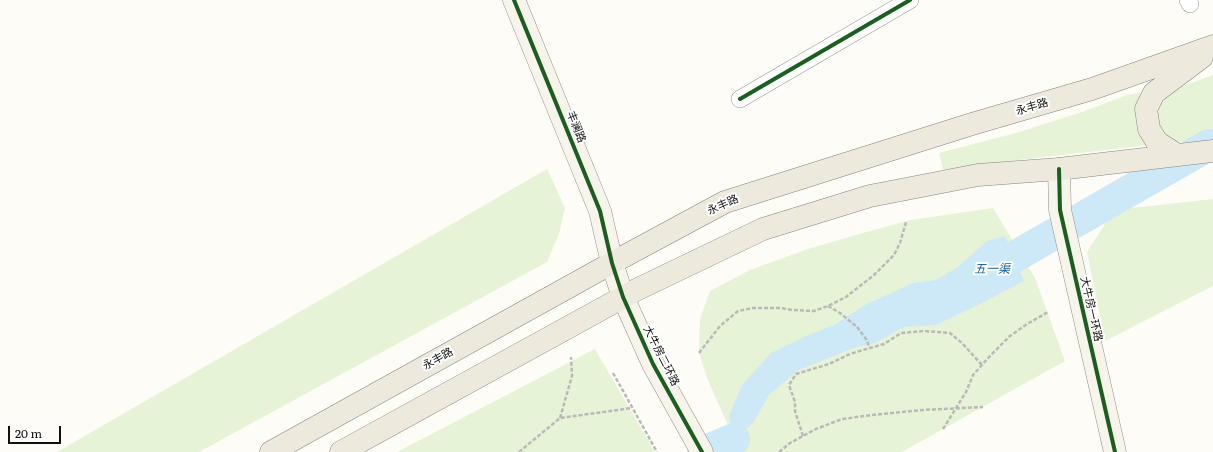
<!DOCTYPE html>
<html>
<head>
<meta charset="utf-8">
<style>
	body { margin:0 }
	#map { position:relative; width:1213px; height:452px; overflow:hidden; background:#fdfcf7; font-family:Literata,serif }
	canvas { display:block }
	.scale { position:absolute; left:8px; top:426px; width:53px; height:18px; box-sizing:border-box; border:2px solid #111; border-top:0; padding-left:5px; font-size:12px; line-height:14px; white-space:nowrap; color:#111; -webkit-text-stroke:3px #fff; paint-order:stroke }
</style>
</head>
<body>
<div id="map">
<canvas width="1213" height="452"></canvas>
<div class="scale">20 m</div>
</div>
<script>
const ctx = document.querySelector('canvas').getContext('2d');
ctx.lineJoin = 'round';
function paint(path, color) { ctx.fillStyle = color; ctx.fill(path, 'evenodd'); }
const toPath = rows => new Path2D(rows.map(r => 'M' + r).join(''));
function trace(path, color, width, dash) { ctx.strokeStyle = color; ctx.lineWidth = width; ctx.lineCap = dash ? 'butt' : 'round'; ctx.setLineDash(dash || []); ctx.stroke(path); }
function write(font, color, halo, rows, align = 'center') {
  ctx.font = font + ' Literata,"Noto Sans SC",serif'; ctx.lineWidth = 4; ctx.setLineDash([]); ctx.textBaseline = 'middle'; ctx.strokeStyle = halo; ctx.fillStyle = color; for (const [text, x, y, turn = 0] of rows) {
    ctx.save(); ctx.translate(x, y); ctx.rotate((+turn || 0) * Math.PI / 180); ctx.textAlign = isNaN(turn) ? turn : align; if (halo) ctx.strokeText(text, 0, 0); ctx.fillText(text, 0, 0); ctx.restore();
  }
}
paint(toPath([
	[1213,75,1213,138,983,164,943,170,939,153,1016,133,1082,112,1127,95,1183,86],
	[547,169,565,208,559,234,547,262,199,452,57,452],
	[1213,199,1213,286,1105,341,1087,252,1114,210],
	[993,208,1035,278,1065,361,902,452,740,452,707,378,699,353,700,319,710,291,750,270,808,249,863,233,911,220],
	[595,349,655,452,397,452]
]), '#e7f3d7');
paint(toPath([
	[1005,236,1024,281,986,301,936,325,904,327,875,343,853,348,797,371,769,395,753,423,734,439,729,416,742,385,771,353,806,336,834,325,865,305,913,283,936,280,958,267,987,241]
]), '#cde8f7');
trace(toPath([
	[1014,257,1209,145],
	[703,452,734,439]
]), '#cde8f7', 32);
const street = toPath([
	[1188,0,1190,4],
	[740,99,910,0]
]);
const secondary = toPath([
	[514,0,600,211,612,263,623,297,653,364,702,452],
	[1059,169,1060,210,1115,452]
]);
const primary = toPath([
	[1177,155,1157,142,1149,129,1146,109,1154,93,1202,57],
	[271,452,621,258,725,202,972,124,1092,89,1213,46],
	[341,452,638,289,763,229,870,196,978,175,1059,169,1213,151]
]);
trace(street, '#979795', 18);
trace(secondary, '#8e8d8b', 23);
trace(primary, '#858482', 23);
trace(toPath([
	[828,306,840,313,857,327,866,339,870,348],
	[699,353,720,326,738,311,753,308,780,308,792,310,814,311,828,306,846,297,874,275,894,255,900,243,906,222],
	[613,373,657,452],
	[560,418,572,376,571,357],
	[943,429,966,392,973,375,990,356,1010,336,1027,324,1048,312],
	[803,436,795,411,795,402,789,385,796,374,829,364,850,354,863,350,884,344,901,333,924,331,950,333,962,343,982,365],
	[519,452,560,418,632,408],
	[779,452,790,443,816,429,842,419,872,415,922,410,983,407]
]), '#b9b9b8', 2.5, [4, 2]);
trace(street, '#fffffe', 17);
trace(secondary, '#f6f4eb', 22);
trace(primary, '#ede9dc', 22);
trace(toPath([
	[514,0,600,211,612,263,623,297,653,364,702,452],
	[740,99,910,0],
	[1059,169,1060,210,1115,452]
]), '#1b5e20', 4);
write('11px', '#111', '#fff', [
	["永丰路",1032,107,-16],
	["丰澜路",576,127,68],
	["永丰路",723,205,-24],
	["大牛房一环路",1091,309,77],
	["大牛房二环路",661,356,63],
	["永丰路",438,359,-29]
]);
write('italic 12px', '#1768a6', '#fff', [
	["五一渠",992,269]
]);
</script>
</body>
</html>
